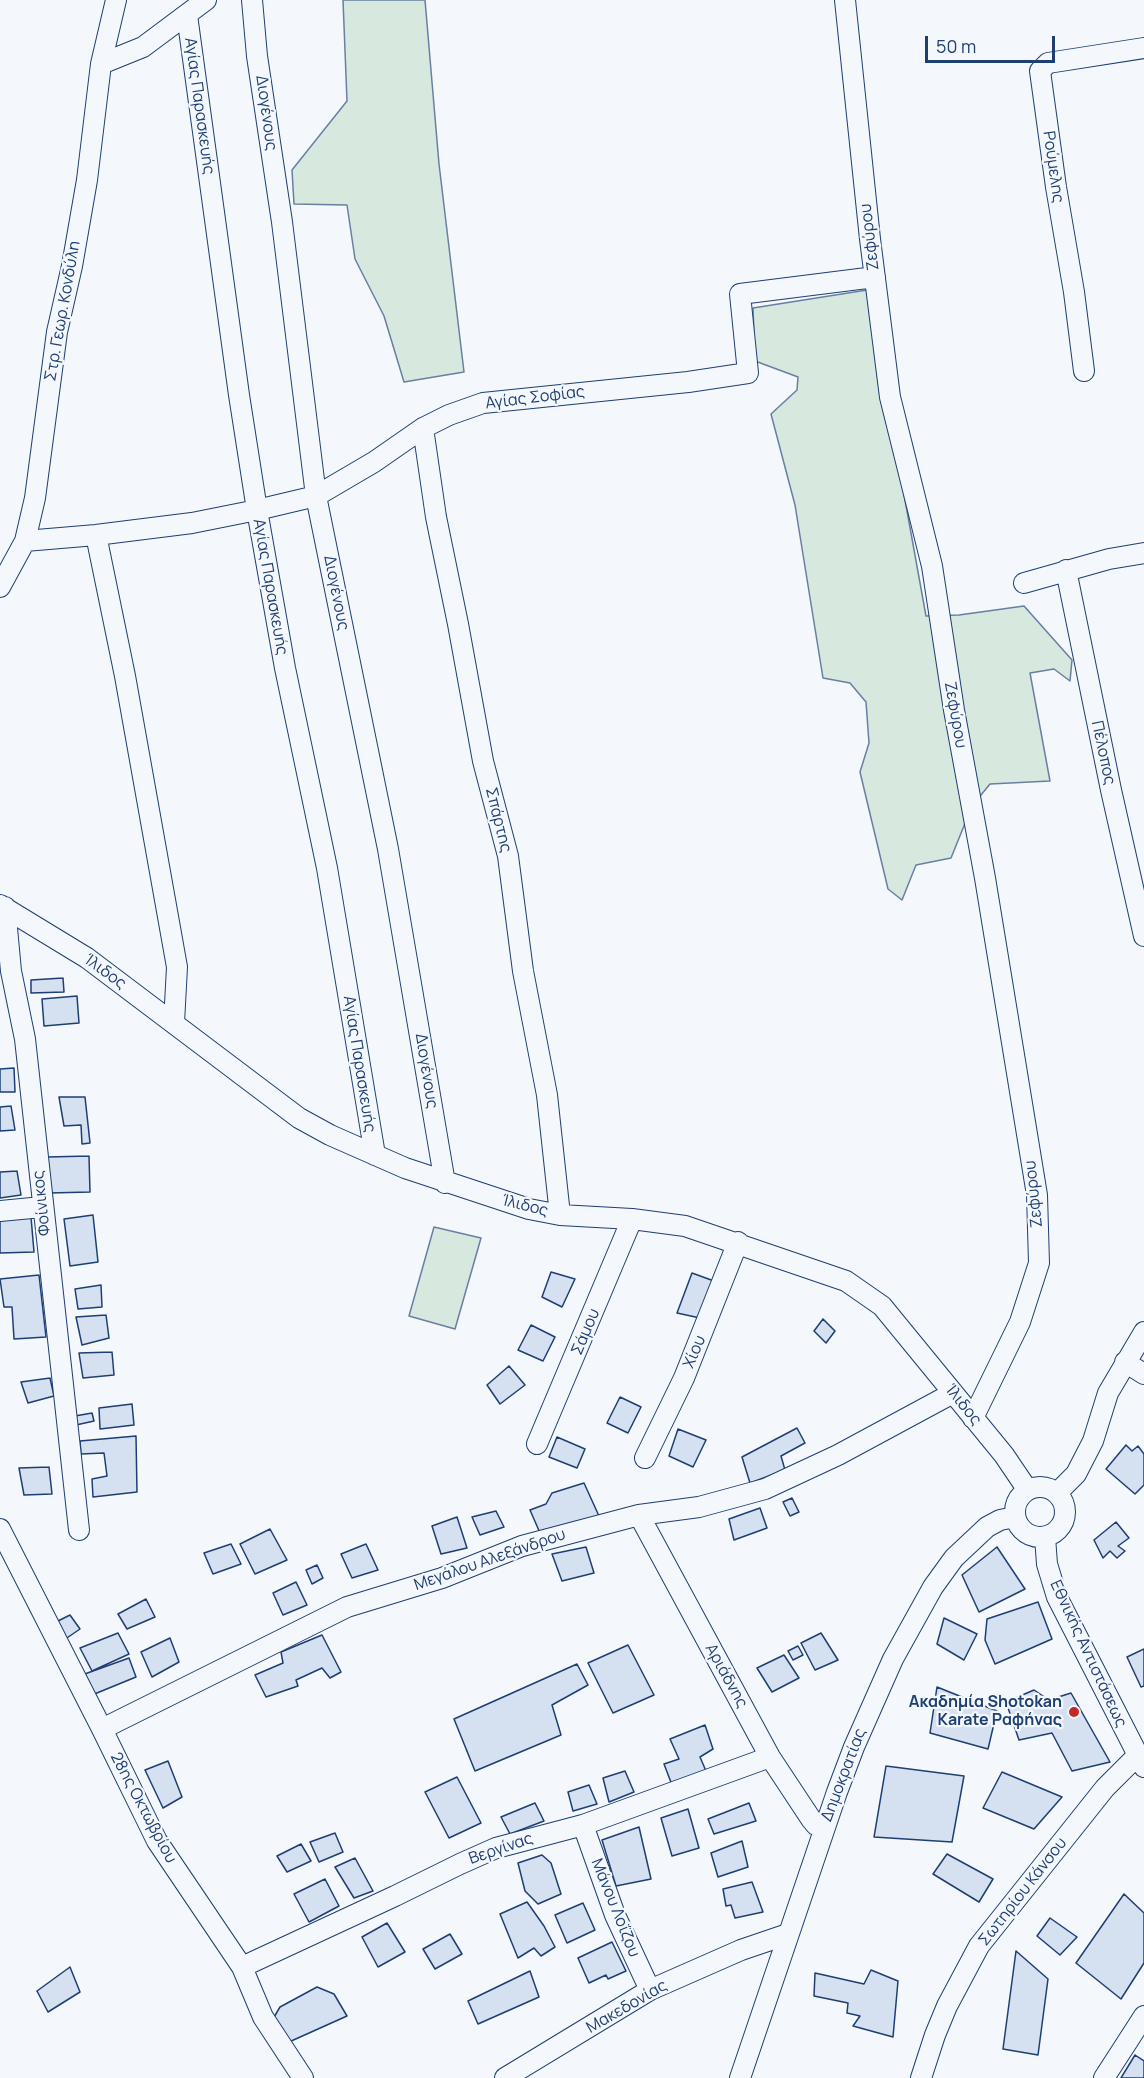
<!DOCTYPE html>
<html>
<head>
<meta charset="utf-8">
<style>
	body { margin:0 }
	#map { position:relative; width:1144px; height:2078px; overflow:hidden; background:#f4f7fb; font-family:Manrope,sans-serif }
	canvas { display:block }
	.scale { position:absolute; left:925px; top:36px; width:130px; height:27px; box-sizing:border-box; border:3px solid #1d3f73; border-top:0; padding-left:8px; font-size:18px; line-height:21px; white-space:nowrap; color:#1d3f73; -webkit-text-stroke:4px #f4f7fb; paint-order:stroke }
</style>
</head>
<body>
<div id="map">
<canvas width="1144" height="2078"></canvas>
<div class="scale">50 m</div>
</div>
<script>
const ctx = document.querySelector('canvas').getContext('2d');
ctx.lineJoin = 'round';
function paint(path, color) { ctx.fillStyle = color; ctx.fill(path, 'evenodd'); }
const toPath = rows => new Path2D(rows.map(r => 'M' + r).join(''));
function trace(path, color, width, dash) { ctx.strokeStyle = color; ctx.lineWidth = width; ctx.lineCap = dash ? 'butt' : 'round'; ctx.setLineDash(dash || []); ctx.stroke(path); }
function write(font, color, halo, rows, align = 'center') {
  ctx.font = font + ' Manrope,sans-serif'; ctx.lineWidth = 4.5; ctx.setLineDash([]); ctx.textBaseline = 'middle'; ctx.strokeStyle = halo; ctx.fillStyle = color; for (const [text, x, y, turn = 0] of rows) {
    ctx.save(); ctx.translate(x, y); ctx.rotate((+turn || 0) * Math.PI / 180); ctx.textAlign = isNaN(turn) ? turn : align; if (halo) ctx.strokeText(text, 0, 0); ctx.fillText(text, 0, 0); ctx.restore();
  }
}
const green = toPath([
	[343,0,425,0,439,164,464,372,404,382,384,316,355,259,347,205,294,204,292,170,347,101,343,0],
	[867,290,926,616,959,615,1024,606,1072,660,1070,681,1054,669,1030,673,1050,781,990,784,972,806,951,858,916,865,902,900,888,889,860,772,869,743,866,702,850,683,823,678,795,505,771,414,797,390,798,377,755,361,753,308,867,290],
	[434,1227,481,1238,455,1329,409,1316,434,1227]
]);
paint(green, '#d7e8df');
trace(green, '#687fa3', 1.5);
const building = toPath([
	[63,978,64,992,31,993,31,980,63,978],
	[77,996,79,1023,44,1026,42,999,77,996],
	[14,1068,15,1092,0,1092,0,1069,14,1068],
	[59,1097,85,1097,90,1143,82,1144,81,1125,64,1126,59,1097],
	[11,1106,15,1130,0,1131,0,1107,11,1106],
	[89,1156,90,1192,49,1193,47,1157,89,1156],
	[17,1171,21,1195,0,1198,0,1172,17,1171],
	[93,1215,98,1262,70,1266,64,1219,93,1215],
	[31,1217,34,1252,0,1253,0,1219,31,1217],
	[551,1272,575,1279,562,1307,542,1297,551,1272],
	[692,1273,714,1281,700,1318,677,1313,692,1273],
	[39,1275,46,1337,14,1339,12,1307,4,1307,0,1279,39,1275],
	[101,1285,102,1307,78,1309,75,1289,101,1285],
	[106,1315,109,1338,82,1345,76,1317,106,1315],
	[823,1319,835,1331,826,1343,814,1331,823,1319],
	[531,1325,555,1337,543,1361,518,1350,531,1325],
	[112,1352,114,1375,83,1378,79,1353,112,1352],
	[509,1366,525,1385,500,1404,487,1385,509,1366],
	[50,1378,54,1396,28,1403,21,1382,50,1378],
	[620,1397,641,1407,628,1433,607,1423,620,1397],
	[132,1404,134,1425,100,1429,99,1408,132,1404],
	[92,1413,94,1421,76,1425,75,1416,92,1413],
	[797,1428,805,1443,781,1456,785,1470,750,1483,742,1457,797,1428],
	[678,1429,706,1440,693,1467,669,1456,678,1429],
	[136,1436,137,1492,93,1497,92,1479,107,1476,104,1453,81,1454,80,1441,136,1436],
	[557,1437,585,1449,577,1468,549,1457,557,1437],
	[1126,1445,1132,1451,1138,1446,1144,1454,1144,1485,1135,1494,1106,1469,1126,1445],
	[49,1467,52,1494,24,1495,19,1468,49,1467],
	[584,1483,599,1516,540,1533,530,1510,546,1504,552,1493,584,1483],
	[792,1498,799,1512,790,1516,783,1502,792,1498],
	[760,1508,767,1528,734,1540,729,1519,760,1508],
	[496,1511,504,1527,480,1535,472,1517,496,1511],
	[457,1517,467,1548,441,1554,432,1526,457,1517],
	[1116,1522,1129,1538,1118,1546,1125,1551,1117,1558,1110,1551,1103,1558,1094,1540,1116,1522],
	[270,1529,287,1560,255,1574,240,1544,270,1529],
	[231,1544,241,1564,213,1574,204,1553,231,1544],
	[366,1544,378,1570,352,1578,341,1554,366,1544],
	[586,1547,594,1573,562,1581,552,1554,586,1547],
	[997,1547,1025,1589,979,1612,962,1575,997,1547],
	[317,1565,323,1578,312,1584,306,1570,317,1565],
	[296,1582,307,1605,283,1615,273,1593,296,1582],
	[146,1599,155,1617,127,1629,118,1614,146,1599],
	[1038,1602,1052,1639,995,1664,985,1640,987,1619,1038,1602],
	[70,1615,80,1629,61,1642,52,1624,70,1615],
	[944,1618,977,1634,964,1660,937,1644,944,1618],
	[118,1633,129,1654,92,1671,80,1648,118,1633],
	[821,1633,838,1660,815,1670,801,1643,821,1633],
	[322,1635,341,1672,330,1678,322,1668,296,1680,298,1686,266,1697,255,1675,283,1663,281,1652,322,1635],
	[170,1638,179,1662,152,1677,141,1652,170,1638],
	[628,1645,654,1695,613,1713,588,1663,628,1645],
	[798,1646,803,1655,793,1660,788,1651,798,1646],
	[1144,1649,1144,1686,1141,1687,1127,1657,1144,1649],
	[784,1655,799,1678,772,1692,757,1668,784,1655],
	[129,1658,136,1677,92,1695,82,1675,129,1658],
	[577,1664,588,1685,552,1705,561,1735,475,1771,454,1719,577,1664],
	[937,1687,997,1711,988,1749,930,1733,937,1687],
	[1034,1690,1049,1700,1071,1693,1110,1762,1072,1771,1052,1733,1019,1740,1006,1702,1034,1690],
	[705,1725,713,1749,700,1757,706,1771,672,1785,664,1764,679,1759,670,1739,705,1725],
	[168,1761,182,1797,163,1808,145,1770,168,1761],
	[886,1766,964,1776,952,1842,874,1837,886,1766],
	[625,1771,634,1792,609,1802,603,1778,625,1771],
	[1002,1772,1062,1797,1034,1829,983,1808,1002,1772],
	[457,1777,481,1823,449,1838,425,1792,457,1777],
	[589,1785,597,1804,573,1811,568,1792,589,1785],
	[535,1803,544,1821,510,1834,501,1817,535,1803],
	[749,1803,756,1821,714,1834,708,1819,749,1803],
	[688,1809,699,1848,672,1856,661,1818,688,1809],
	[639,1827,651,1879,616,1886,602,1840,639,1827],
	[335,1833,343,1852,319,1862,310,1842,335,1833],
	[742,1841,748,1867,718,1877,711,1853,742,1841],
	[301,1844,311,1861,287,1872,277,1856,301,1844],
	[947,1854,993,1879,979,1902,933,1874,947,1854],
	[542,1855,551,1863,561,1894,538,1904,525,1891,518,1863,542,1855],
	[355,1858,373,1891,354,1898,335,1867,355,1858],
	[325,1879,339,1906,309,1922,294,1894,325,1879],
	[752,1882,763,1912,735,1918,731,1905,726,1906,723,1889,752,1882],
	[1124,1894,1144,1913,1144,1963,1121,1999,1076,1963,1124,1894],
	[527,1902,544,1926,555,1947,541,1956,534,1948,518,1958,500,1914,527,1902],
	[583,1903,595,1930,567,1943,555,1915,583,1903],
	[1050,1918,1077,1937,1060,1955,1037,1936,1050,1918],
	[387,1923,405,1952,378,1967,362,1937,387,1923],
	[450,1934,462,1954,435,1969,423,1949,450,1934],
	[612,1942,626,1971,608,1979,606,1975,589,1983,578,1958,612,1942],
	[1016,1951,1048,1979,1038,2055,1003,2049,1016,1951],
	[70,1967,80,1992,48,2012,37,1991,70,1967],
	[871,1970,898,1981,893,2037,853,2026,860,2016,847,2013,848,2003,814,1996,815,1973,864,1984,871,1970],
	[530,1971,539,1997,478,2024,468,2001,530,1971],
	[317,1987,334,1994,347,2016,289,2042,270,2024,280,2007,317,1987],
	[1135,2055,1144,2061,1144,2078,1121,2078,1135,2055]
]);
paint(building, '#d5e0f0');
trace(building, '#1d3f73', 1.5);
const minor = toPath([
	[252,0,257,56,282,222,316,496,388,849,445,1183],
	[845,0,870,239,890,397,932,566,954,710,985,878,1037,1195,1039,1263,1020,1322,973,1418],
	[187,15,239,395,257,510,285,668,327,868,375,1155],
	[101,64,143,47,206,0],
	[1084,371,1074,292,1056,187,1040,71,1048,63,1144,48],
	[423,428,436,517,458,624,483,761,508,856,523,971,547,1095,560,1215],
	[96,535,125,676,177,967,174,1023],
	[25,541,96,535,192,523,257,510,316,496,374,462,423,428,449,415,483,403,688,382,748,373,740,294,875,277],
	[1066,570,1111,790,1144,936],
	[1024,583,1109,559,1144,553],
	[0,587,25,541,35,498,57,332,72,266,87,180,101,64,116,0],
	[0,905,87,958,299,1118,330,1135,405,1168,529,1209,560,1215,632,1219,685,1226,846,1281,882,1306,1004,1455,1027,1489],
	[5,907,11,971,25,1039,79,1530],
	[0,1211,42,1207],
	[1125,1362,1144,1374],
	[537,1444,632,1219],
	[645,1458,684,1378,738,1242],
	'1015 1512a25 25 0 1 1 50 0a25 25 0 1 1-50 0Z',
	[1057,1493,1076,1474,1093,1441,1108,1393,1144,1332],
	[639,1515,770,1757,811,1819,816,1825,824,1828],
	[0,1529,102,1729,157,1841,242,1967,263,2017,303,2078],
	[1045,1537,1047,1564,1057,1597,1144,1767],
	[102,1729,347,1607,442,1578,522,1546,639,1515,699,1507,765,1489,838,1455,953,1393],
	[583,1825,615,1915,650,1990],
	[242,1967,395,1896,460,1864,496,1848,583,1825,770,1757],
	[505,2078,650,1990,741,1950,788,1934],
	[740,2078,837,1792,854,1747,893,1659,933,1587,954,1558,987,1527,1000,1520,1015,1517],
	[921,2078,935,2035,947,2006,979,1946,1105,1788,1137,1756],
	[1104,2078,1144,2016]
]);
trace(minor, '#1d3f73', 22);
trace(minor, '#f4f7fb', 20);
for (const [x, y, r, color] of [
	[1074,1712,6,"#c62828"]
]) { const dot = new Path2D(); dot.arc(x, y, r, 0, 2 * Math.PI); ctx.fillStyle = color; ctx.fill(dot); trace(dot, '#f4f7fb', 2); }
write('16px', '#1d3f73', '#f4f7fb', [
	["Αγίας Παρασκευής",199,106,82],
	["Διογένους",266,113,82],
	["Ρούμελης",1053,167,82],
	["Ζεφύρου",870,237,-97],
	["Στρ. Γεωρ. Κονδύλη",63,311,-80],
	["Αγίας Σοφίας",535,398,-7],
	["Αγίας Παρασκευής",270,587,80],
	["Διογένους",336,593,79],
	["Ζεφύρου",955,715,80],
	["Πέλοπος",1103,753,78],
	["Σπάρτης",498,820,76],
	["Ίλιδος",105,972,36],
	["Αγίας Παρασκευής",359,1064,81],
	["Διογένους",426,1071,81],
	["Ζεφύρου",1034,1194,-96],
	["Φοίνικος",42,1203,-96],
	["Ίλιδος",525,1206,14],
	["Σάμου",586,1332,-67],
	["Χίου",695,1352,-67],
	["Ίλιδος",963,1405,51],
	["Μεγάλου Αλεξάνδρου",490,1560,-19],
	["Εθνικής Αντιστάσεως",1088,1654,65],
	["Αριάδνης",726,1676,61],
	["Δημοκρατίας",844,1775,-69],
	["28ης Οκτωβρίου",143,1808,62],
	["Βεργίνας",501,1849,-19],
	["Σωτηρίου Κάνσου",1023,1892,-52],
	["Μάνου Λοΐζου",615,1908,68],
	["Μακεδονίας",627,2007,-30]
]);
write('bold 16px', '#1d3f73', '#f4f7fb', [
	["Ακαδημία Shotokan",1062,1703],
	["Karate Ραφήνας",1062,1721]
], 'right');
</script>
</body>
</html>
